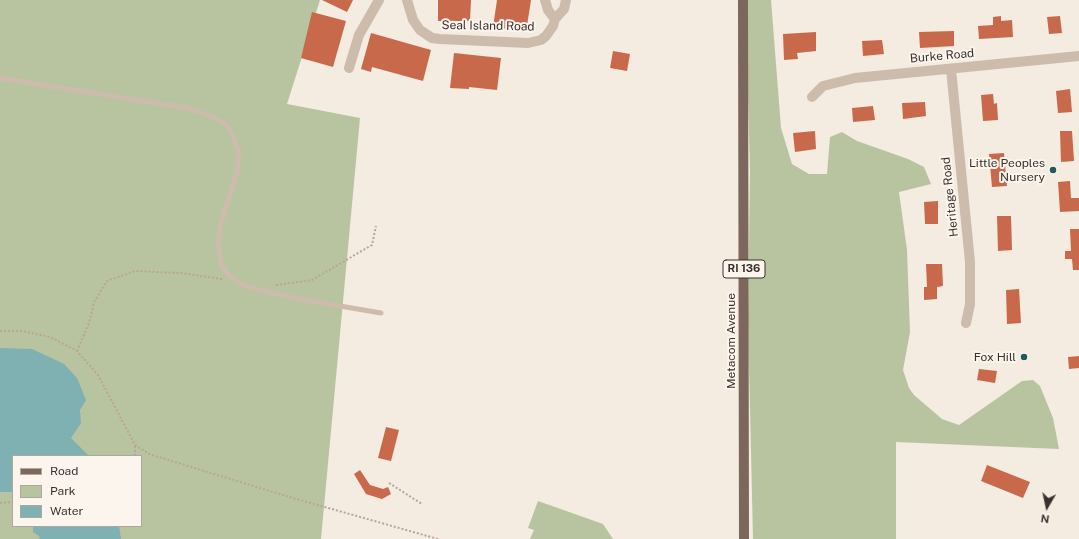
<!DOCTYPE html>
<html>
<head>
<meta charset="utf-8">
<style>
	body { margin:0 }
	#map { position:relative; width:1079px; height:539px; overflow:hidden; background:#f4ebe1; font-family:"Public Sans",sans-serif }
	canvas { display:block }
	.legend { position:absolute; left:12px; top:455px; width:130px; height:72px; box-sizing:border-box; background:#fbf5ee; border:1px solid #aea6a0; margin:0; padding:5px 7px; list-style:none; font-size:12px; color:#3b302b }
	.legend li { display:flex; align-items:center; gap:8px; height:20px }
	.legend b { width:20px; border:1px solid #aea6a0 }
	.north { position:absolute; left:1027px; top:487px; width:40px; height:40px; -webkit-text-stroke:3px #fbf5ee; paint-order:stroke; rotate:189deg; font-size:11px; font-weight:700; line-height:16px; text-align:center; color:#3b302b }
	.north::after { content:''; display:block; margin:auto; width:14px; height:18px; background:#3b302b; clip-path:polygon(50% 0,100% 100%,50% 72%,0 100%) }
</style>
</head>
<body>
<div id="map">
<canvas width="1079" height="539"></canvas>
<ul class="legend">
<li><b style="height:5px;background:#7d675c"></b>Road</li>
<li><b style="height:11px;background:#b8c4a0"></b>Park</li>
<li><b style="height:11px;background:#7fb0b2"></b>Water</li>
</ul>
<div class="north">N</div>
</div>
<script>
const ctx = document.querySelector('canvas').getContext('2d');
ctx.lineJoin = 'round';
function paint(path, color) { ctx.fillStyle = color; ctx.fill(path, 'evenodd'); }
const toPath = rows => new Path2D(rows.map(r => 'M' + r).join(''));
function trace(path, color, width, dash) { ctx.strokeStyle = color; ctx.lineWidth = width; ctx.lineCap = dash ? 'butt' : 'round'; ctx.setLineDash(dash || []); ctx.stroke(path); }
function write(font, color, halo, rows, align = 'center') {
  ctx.font = font + ' "Public Sans",sans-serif'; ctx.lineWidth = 4; ctx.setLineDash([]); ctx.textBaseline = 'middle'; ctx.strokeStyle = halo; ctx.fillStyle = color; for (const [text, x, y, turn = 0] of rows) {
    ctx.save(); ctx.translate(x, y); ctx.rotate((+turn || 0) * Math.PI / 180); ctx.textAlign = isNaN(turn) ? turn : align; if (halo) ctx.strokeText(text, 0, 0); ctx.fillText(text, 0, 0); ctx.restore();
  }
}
paint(toPath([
	[0,0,320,0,287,104,360,118,321,539,0,539],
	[13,456,141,456,141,526,13,526],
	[748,0,771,0,781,128,792,164,809,174,827,174,830,137,842,132,857,141,908,159,924,167,931,184,899,192,907,250,910,332,903,370,909,388,914,395,942,419,959,425,1022,381,1033,380,1040,386,1053,418,1059,449,896,442,896,539,753,539,748,320,750,171,747,58],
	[538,501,603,524,613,539,530,539,534,530,528,528]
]), '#b8c4a0');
paint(toPath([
	[0,348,32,349,64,364,77,378,86,400,80,410,81,423,71,438,89,456,13,456,13,492,0,492],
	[33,526,119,526,121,539,40,539,39,536,33,532]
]), '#7fb0b2');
paint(toPath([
	[322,0,353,0,347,12],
	[438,0,471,0,470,21,438,21],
	[497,0,531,0,526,32,493,27],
	[312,12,346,21,333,67,301,58],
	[1001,16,1001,21,1012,20,1013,37,979,39,978,26,993,25,993,17],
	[1060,16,1062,33,1049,34,1047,17],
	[954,31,954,46,920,48,919,32],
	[816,32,816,51,797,53,798,59,784,60,783,34],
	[371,33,431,50,423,81,372,67,371,72,361,69],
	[882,40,884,54,863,56,862,41],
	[613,51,630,54,627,71,610,68],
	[454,53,501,58,497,90,469,87,469,89,450,88],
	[1070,89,1072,112,1058,113,1056,91],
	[993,94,994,104,997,103,998,120,983,121,981,95],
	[925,102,926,116,903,119,902,103],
	[873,106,875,120,853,122,852,108],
	[815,131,816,149,795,152,793,133],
	[1060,131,1072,131,1074,161,1061,162],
	[1004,153,1007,186,992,187,989,154],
	[1070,181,1071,198,1079,198,1079,211,1060,212,1058,182],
	[938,201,938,224,925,224,924,202],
	[997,216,1011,216,1012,250,998,251],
	[1070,229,1079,229,1079,270,1073,270,1072,259,1065,259,1065,251,1071,251],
	[926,264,942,264,943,286,937,287,937,299,924,300,924,287,927,287],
	[1019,289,1021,323,1007,324,1006,290],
	[1079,356,1079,368,1069,369,1068,357],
	[979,369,997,371,995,383,977,380],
	[386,427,399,430,391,461,378,458],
	[987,465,1030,482,1023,498,981,481],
	[360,470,370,485,383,489,388,487,391,494,382,499,366,494,354,474]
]), '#c8694b');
trace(toPath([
	[276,285,312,280,372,245,376,226],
	[0,331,22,331,50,337,77,351,98,375,135,445,149,454,286,496,438,539],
	[77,351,89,323,94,302,107,281,135,271,180,273,222,279],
	[135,456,135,445],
	[389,483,422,504],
	[0,503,13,502]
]), '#b9a596', 2, [2, 2]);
trace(toPath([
	[0,78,187,108,211,116,225,123,232,133,239,154,237,172,221,223,218,243,221,264,229,276,245,286,293,298,381,313]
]), '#cdbbac', 5);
trace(toPath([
	[407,0,413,20,420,30,432,38,440,39,528,43,541,40,546,36,553,26,555,19,548,10,545,0],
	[555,19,564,9,566,0],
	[349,68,359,35,379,0],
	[951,69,970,262,970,304,966,323],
	[812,97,823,86,855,78,1079,56]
]), '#cdbbac', 10);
trace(toPath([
	[743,0,744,539]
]), '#7d675c', 10);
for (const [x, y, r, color] of [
	[1053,170,4,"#1f5a5e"],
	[1024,357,4,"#1f5a5e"]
]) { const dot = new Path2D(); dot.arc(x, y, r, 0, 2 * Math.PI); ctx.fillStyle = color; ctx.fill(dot); trace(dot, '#fbf5ee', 1.5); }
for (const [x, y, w] of [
	[744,269,42]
]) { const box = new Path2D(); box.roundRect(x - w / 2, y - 9, w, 18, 3); ctx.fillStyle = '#fbf5ee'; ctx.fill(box); trace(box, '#3b302b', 1); }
write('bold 11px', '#3b302b', null, [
	["RI 136",744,269]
]);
write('12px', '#3b302b', '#fbf5ee', [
	["Seal Island Road",488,26,1],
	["Burke Road",942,56,-5],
	["Heritage Road",950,197,-96],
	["Metacom Avenue",731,341,-90]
]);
write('12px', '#3b302b', '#fbf5ee', [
	["Little Peoples",1045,163],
	["Nursery",1045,177],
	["Fox Hill",1016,357]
], 'right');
</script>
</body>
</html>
